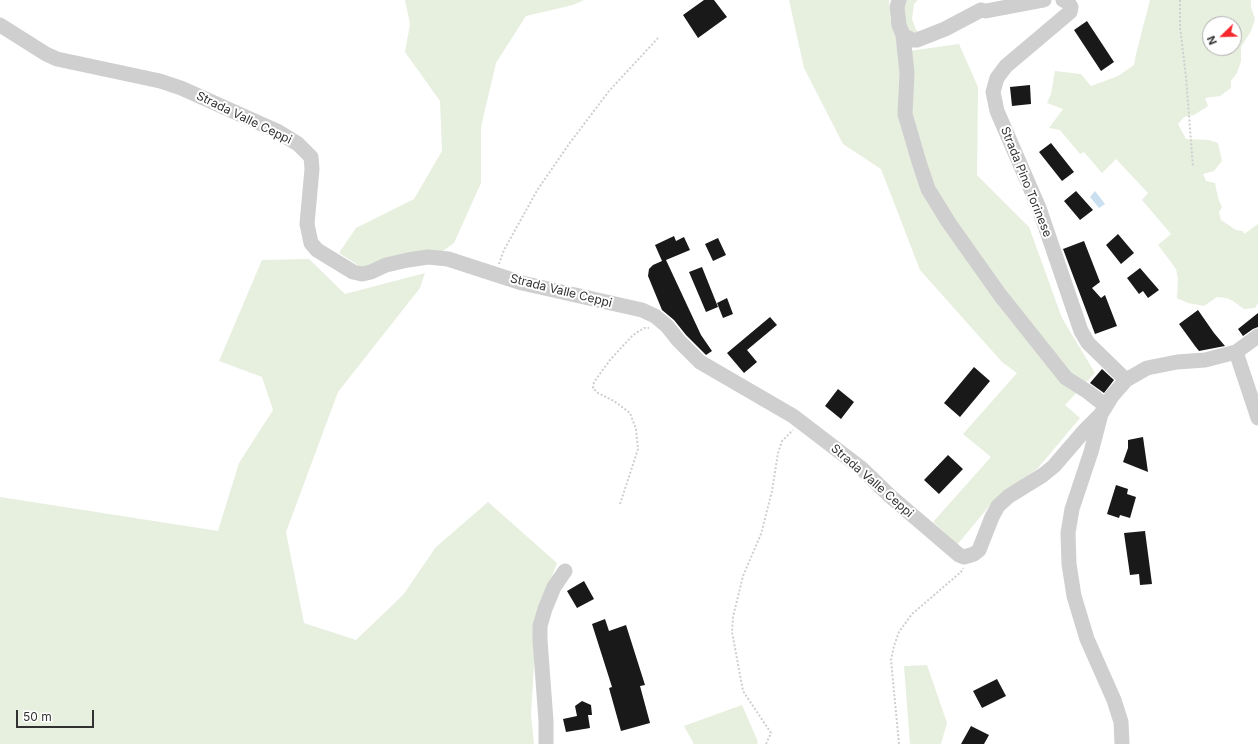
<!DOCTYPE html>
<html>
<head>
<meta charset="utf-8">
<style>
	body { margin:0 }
	#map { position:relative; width:1258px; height:744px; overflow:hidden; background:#fff; font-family:Inter,sans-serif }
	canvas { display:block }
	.north { position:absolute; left:1202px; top:16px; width:40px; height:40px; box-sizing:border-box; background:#fff; border:1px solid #adadad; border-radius:50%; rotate:247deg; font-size:11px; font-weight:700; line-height:16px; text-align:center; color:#323232 }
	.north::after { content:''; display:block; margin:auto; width:14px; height:18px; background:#f5282d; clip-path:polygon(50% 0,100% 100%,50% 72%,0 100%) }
	.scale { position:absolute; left:16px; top:710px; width:78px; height:18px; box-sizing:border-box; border:2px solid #323232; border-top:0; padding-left:5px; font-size:12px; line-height:14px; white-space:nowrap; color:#323232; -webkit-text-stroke:3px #fff; paint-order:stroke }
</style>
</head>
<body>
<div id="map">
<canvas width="1258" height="744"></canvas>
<div class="north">N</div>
<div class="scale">50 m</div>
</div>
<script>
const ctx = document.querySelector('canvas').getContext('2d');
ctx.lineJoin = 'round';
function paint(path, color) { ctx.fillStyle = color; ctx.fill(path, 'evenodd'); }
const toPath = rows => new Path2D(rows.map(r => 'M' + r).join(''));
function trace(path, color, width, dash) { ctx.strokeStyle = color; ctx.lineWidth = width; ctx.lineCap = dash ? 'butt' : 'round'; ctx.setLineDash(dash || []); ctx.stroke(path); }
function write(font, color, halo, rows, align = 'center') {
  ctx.font = font + ' Inter,sans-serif'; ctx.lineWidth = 4; ctx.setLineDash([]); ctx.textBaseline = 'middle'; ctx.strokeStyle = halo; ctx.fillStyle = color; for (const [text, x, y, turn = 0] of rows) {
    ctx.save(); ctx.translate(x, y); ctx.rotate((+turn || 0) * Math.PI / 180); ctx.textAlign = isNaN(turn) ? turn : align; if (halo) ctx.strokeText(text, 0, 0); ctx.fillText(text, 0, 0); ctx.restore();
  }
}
paint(toPath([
	[405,0,584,0,573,5,526,16,496,63,481,127,481,183,454,243,443,251,397,257,364,269,339,253,356,228,414,199,442,151,440,101,405,52,410,24],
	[789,0,889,0,890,18,900,39,909,51,959,44,978,87,977,175,1029,227,1062,318,1095,373,1065,405,1080,418,1038,468,995,499,957,545,933,522,991,457,963,434,1017,373,1002,362,920,270,881,169,843,144,804,68],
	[902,0,918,0,914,4,912,19,916,30,923,35,905,32],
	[1150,0,1251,0,1251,7,1255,19,1251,31,1241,47,1241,61,1237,73,1231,81,1231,88,1220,96,1205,98,1208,106,1194,115,1184,117,1178,124,1186,139,1209,140,1218,143,1222,161,1214,171,1203,174,1206,181,1215,183,1218,198,1222,207,1219,212,1221,220,1236,230,1243,231,1244,234,1258,224,1258,303,1255,308,1244,309,1233,301,1226,298,1217,297,1204,306,1188,303,1177,298,1178,279,1176,269,1158,245,1171,234,1142,200,1148,193,1116,159,1102,173,1084,152,1080,154,1060,130,1049,128,1063,109,1047,103,1051,94,1055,71,1081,74,1091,86,1118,76,1134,65,1136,54],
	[1210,24,1234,24,1234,48,1210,48],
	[309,259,345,294,425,273,420,288,338,392,286,532,304,623,356,640,403,595,436,547,488,502,557,563,537,615,531,715,534,744,0,744,0,497,218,531,239,463,273,410,262,377,219,361,262,260],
	[927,665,947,723,941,744,910,744,904,666],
	[742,705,758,742,757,744,694,744,684,726]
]), '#e7efdf');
paint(toPath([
	[1095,191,1105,204,1099,208,1090,197]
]), '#cae0f0');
paint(toPath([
	[704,0,714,0,727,17,698,38,683,15],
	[1087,21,1114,62,1101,71,1074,30],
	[1030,85,1031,104,1012,106,1010,87],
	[1051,143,1074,172,1062,181,1039,152],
	[1076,191,1093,210,1080,220,1064,201],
	[1118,234,1134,253,1121,264,1106,245],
	[674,236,676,241,684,237,690,250,666,260,701,335,712,351,706,355,686,335,674,320,662,310,648,276,649,269,653,265,662,261,655,245],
	[718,238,726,255,713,261,705,244],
	[1084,241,1100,282,1092,288,1101,298,1105,295,1117,326,1095,334,1063,249],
	[702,267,718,307,706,312,689,272],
	[1140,268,1159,290,1148,298,1143,291,1139,294,1127,278],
	[727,298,733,314,723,318,717,303],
	[1198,310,1214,333,1225,346,1199,351,1195,346,1179,324],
	[1258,313,1258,327,1253,329,1243,336,1238,329],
	[770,317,777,325,747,350,757,362,744,373,727,353],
	[974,367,990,381,960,417,944,403],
	[1102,369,1114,380,1104,393,1090,383],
	[838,389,854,402,841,419,825,406],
	[1143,437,1148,472,1123,462,1128,448,1128,440],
	[948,455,963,469,939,494,924,480],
	[1116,485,1128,489,1127,494,1136,497,1130,518,1120,515,1119,518,1107,514],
	[1145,531,1152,584,1140,585,1139,574,1130,575,1124,533],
	[584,581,594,599,577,608,567,591],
	[605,619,609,631,626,625,645,685,640,686,650,723,621,731,609,688,612,687,592,624],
	[997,679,1006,696,982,708,973,691],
	[582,701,591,705,592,715,588,715,590,728,566,732,563,719,577,716,575,706],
	[971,726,989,735,984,744,961,744]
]), '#191919');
trace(toPath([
	[1180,0,1180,27,1186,77,1193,167],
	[499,264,504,250,538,189,569,144,609,91,658,38],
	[620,504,638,449,636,429,630,413,614,401,598,393,593,388,594,382,610,360,633,335,644,328,649,328],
	[766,744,771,733,743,691,732,632,733,617,743,576,761,534,772,491,778,453,782,441,793,430],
	[899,744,891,660,894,646,899,632,912,614,961,572,963,568]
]), '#cfcfcf', 2, [2, 2]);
trace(toPath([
	[899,0,897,7,899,25,903,35,912,40,917,40,945,29,981,10],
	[1063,0,1068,2,1071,7,1070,12,1006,66,997,78,993,92,997,111,1039,208,1081,331,1088,343,1126,380],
	[981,10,986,11,1044,0],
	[0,25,46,54,57,59,160,81,181,88,277,131,298,144,311,157,312,169,307,224,311,243,317,250,353,272,362,274,371,272,386,265,408,260,428,257,448,259,522,283,642,310,655,316,667,326,679,341,700,362,793,416,861,468,890,496,959,555,964,557,974,554,979,550,992,517,998,506,1009,496,1043,475,1054,466,1085,430,1101,414],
	[903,35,907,73,905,114,919,162,928,189,949,223,1000,295,1066,378,1088,392,1106,406],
	[1236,352,1258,418],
	[546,744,546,721,540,640,540,626,545,609,554,587,565,571],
	[1122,744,1121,722,1114,700,1087,639,1074,596,1069,564,1068,533,1072,509,1091,452,1101,414,1112,396,1126,380,1147,368,1177,362,1205,360,1236,352,1258,336]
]), '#cfcfcf', 15);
write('12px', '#323232', '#fff', [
	["Strada Valle Ceppi",244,118,26],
	["Strada Pino Torinese",1026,182,68],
	["Strada Valle Ceppi",561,291,14],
	["Strada Valle Ceppi",872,481,41]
]);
</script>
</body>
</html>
